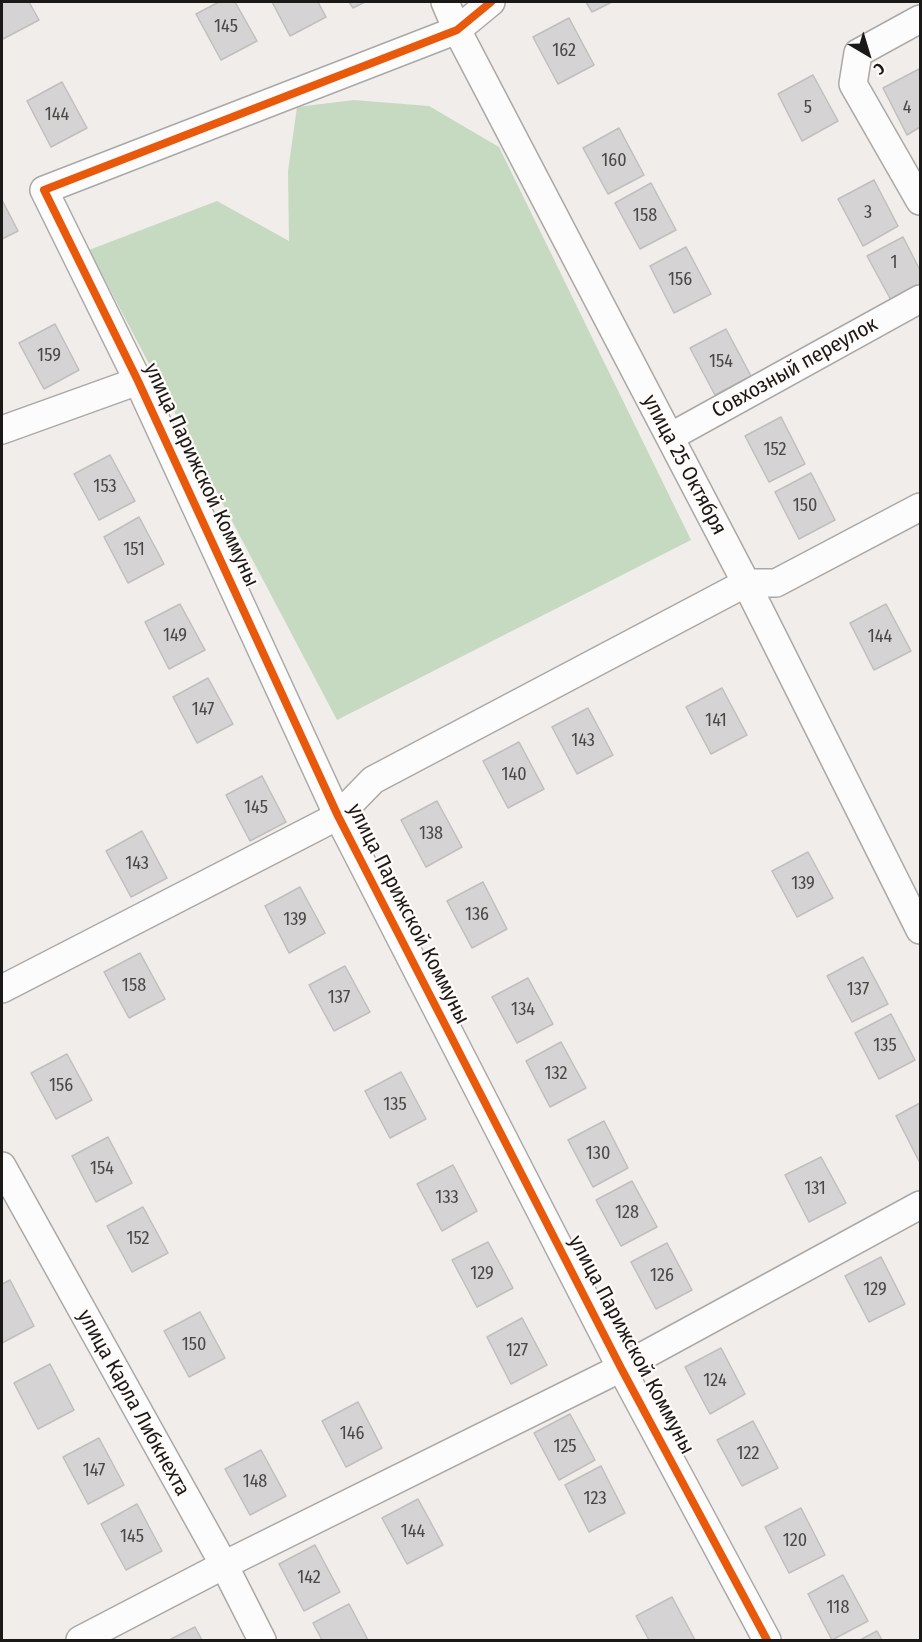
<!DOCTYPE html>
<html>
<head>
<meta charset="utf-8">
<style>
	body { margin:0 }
	#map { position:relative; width:922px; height:1642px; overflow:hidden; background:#f0edea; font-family:"Fira Sans Condensed",sans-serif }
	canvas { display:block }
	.frame { position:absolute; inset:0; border:3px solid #1b1917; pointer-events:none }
	.north { position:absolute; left:838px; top:24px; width:60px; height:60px; -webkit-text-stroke:4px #fefbf9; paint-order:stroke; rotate:142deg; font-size:16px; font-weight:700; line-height:24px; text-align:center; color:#1b1917 }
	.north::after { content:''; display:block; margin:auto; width:21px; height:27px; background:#1b1917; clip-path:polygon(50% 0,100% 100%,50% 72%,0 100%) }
</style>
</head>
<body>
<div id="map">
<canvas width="922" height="1642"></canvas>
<div class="frame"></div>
<div class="north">С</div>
</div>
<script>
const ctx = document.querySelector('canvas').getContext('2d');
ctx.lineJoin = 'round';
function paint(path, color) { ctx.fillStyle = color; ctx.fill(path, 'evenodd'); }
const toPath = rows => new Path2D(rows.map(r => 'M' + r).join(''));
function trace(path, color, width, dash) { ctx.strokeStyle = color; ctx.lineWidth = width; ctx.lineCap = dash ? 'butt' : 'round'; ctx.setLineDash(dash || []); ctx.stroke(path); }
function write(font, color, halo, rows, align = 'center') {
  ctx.font = font + ' "Fira Sans Condensed",sans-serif'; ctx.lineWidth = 4.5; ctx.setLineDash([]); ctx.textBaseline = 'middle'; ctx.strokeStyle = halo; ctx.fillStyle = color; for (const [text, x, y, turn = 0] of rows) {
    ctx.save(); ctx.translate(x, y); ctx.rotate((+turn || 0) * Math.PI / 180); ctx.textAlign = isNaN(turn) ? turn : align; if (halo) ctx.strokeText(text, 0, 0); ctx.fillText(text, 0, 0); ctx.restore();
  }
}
paint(toPath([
	[354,100,429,106,499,147,691,540,337,720,89,250,217,201,289,241,288,171,297,107]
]), '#c6dac1');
const building = toPath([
	[2,2,29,2,39,20,3,39,2,36,2,2],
	[219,2,235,2,257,41,221,60,196,14,219,2],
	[272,2,318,2,326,17,290,36,272,2],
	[349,2,365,2,353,8,349,2],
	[586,2,612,2,592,12,586,2],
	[569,18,594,65,558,84,533,37,569,18],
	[919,69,920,72,920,127,907,135,883,88,919,69],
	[813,75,838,121,802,141,778,94,813,75],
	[62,82,87,128,51,147,27,101,62,82],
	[619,128,644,175,608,194,583,148,619,128],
	[874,180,898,226,863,246,838,199,874,180],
	[651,183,676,230,640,249,615,203,651,183],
	[2,200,18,231,2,239,2,200],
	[903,237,920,270,920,287,892,302,867,256,903,237],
	[686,247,711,294,674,313,650,266,686,247],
	[55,324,79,370,44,389,19,343,55,324],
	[726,329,751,376,715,395,690,348,726,329],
	[781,417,805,464,769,482,745,436,781,417],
	[110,455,135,501,99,520,74,474,110,455],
	[811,473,835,520,799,539,775,492,811,473],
	[139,517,164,564,128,583,104,537,139,517],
	[180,604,205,650,169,669,145,622,180,604],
	[886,604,911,651,874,670,850,623,886,604],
	[208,678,233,724,197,743,173,697,208,678],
	[722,688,747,735,711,754,686,707,722,688],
	[588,708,613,755,577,774,552,727,588,708],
	[519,742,544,789,508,808,483,761,519,742],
	[262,776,286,822,250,841,226,795,262,776],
	[437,801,462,847,426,867,401,820,437,801],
	[142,831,167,878,131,897,106,851,142,831],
	[808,852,833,898,797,917,772,871,808,852],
	[483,882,507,929,472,948,447,901,483,882],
	[300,887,325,933,289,953,265,906,300,887],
	[140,953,165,999,129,1018,104,972,140,953],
	[863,957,888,1004,852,1022,827,976,863,957],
	[345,966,370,1012,334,1031,309,985,345,966],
	[528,978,553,1024,517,1043,492,997,528,978],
	[891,1014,915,1060,879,1079,855,1033,891,1014],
	[561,1042,586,1088,550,1107,526,1061,561,1042],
	[67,1054,92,1100,56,1119,31,1073,67,1054],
	[401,1072,426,1119,390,1138,365,1091,401,1072],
	[920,1103,920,1163,896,1116,920,1103],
	[604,1121,628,1168,593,1187,568,1140,604,1121],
	[108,1137,132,1183,96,1202,72,1156,108,1137],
	[821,1157,846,1203,809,1222,785,1175,821,1157],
	[453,1165,477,1211,442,1231,417,1184,453,1165],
	[632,1181,657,1227,621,1246,596,1200,632,1181],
	[143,1207,168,1253,132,1272,107,1226,143,1207],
	[488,1242,513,1288,477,1307,452,1260,488,1242],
	[667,1243,692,1290,656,1309,631,1262,667,1243],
	[881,1257,905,1304,869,1322,845,1276,881,1257],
	[10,1280,34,1326,2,1343,2,1284,10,1280],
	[200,1312,225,1358,189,1377,164,1331,200,1312],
	[522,1318,547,1365,511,1384,487,1337,522,1318],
	[721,1348,745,1394,710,1414,685,1367,721,1348],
	[50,1364,74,1410,38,1429,14,1383,50,1364],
	[358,1402,382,1448,346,1467,322,1421,358,1402],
	[570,1414,595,1460,559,1480,534,1433,570,1414],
	[753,1421,778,1468,742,1486,717,1440,753,1421],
	[99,1438,124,1485,88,1504,63,1457,99,1438],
	[261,1450,286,1496,250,1515,225,1469,261,1450],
	[601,1466,625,1513,589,1532,565,1485,601,1466],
	[418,1499,443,1545,407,1564,382,1518,418,1499],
	[137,1504,162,1551,126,1570,101,1524,137,1504],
	[801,1508,825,1555,789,1573,765,1527,801,1508],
	[315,1545,340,1592,304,1611,279,1564,315,1545],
	[843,1575,868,1621,832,1640,808,1594,843,1575],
	[672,1597,695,1640,649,1640,636,1616,672,1597],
	[349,1604,368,1640,322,1640,313,1623,349,1604],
	[195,1627,202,1640,169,1640,195,1627],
	[877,1631,882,1640,860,1640,877,1631]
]);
paint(building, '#d5d3d3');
trace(building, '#c0bebe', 1.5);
const minor = toPath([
	[445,2,457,30,746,583,920,930],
	[491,2,457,30,44,190,138,381,338,816,621,1368,767,1640],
	[920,19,858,53,853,84,920,201],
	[2,430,138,381],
	[670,437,920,299],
	[2,989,338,816,373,780,746,583,776,583,920,507],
	[2,1166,224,1565,262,1640],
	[80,1640,224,1565,621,1368,920,1205]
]);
trace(minor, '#aba8a6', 30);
trace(minor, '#fdfcfc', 27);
trace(toPath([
	[491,2,457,30,44,190,138,381,338,816,621,1368,767,1640]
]), '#e8590c', 8);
write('18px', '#4a4847', null, [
	["145",226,27],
	["162",564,51],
	["5",808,108],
	["4",907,108],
	["144",57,115],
	["160",614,161],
	["3",868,213],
	["158",645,216],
	["1",894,263],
	["156",680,280],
	["159",49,356],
	["154",721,362],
	["152",775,450],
	["153",105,487],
	["150",805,506],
	["151",134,550],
	["149",175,636],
	["144",880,637],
	["147",203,710],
	["141",716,721],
	["143",583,741],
	["140",514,775],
	["145",256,808],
	["138",431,834],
	["143",137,864],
	["139",803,884],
	["136",477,915],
	["139",295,920],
	["158",134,986],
	["137",858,990],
	["137",339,998],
	["134",523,1010],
	["135",885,1046],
	["132",556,1074],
	["156",61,1086],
	["135",395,1105],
	["130",598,1154],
	["154",102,1169],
	["131",815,1189],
	["133",447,1198],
	["128",627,1213],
	["152",138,1239],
	["129",482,1274],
	["126",662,1276],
	["129",875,1290],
	["150",194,1345],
	["127",517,1351],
	["124",715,1381],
	["146",352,1434],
	["125",565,1447],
	["122",748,1454],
	["147",94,1471],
	["148",255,1482],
	["123",595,1499],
	["144",413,1532],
	["145",132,1537],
	["120",795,1541],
	["142",309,1578],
	["118",838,1608]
]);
write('21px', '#1b1917', '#fefbf9', [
	["Совхозный переулок",795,368,-29],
	["улица 25 Октября",684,465,62],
	["улица Парижской Коммуны",201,475,65],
	["улица Парижской Коммуны",408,914,63],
	["улица Парижской Коммуны",631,1345,62],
	["улица Карла Либкнехта",133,1403,61]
]);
</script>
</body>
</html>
